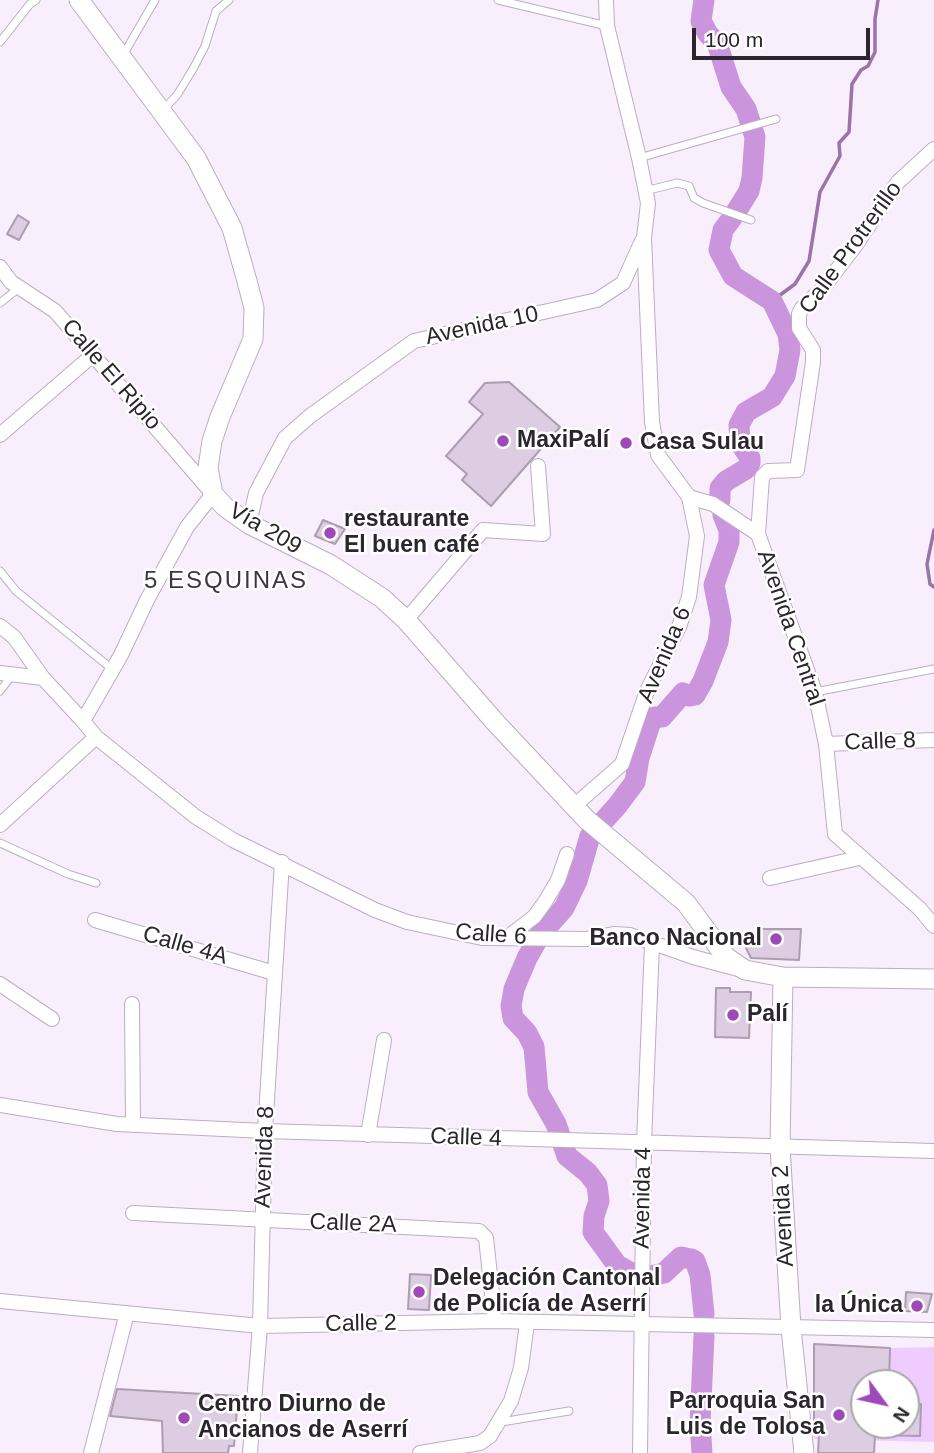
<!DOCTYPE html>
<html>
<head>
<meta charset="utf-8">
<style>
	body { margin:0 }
	#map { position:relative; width:934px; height:1453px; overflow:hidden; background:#f9effc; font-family:Arial,sans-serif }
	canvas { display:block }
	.north { position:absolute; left:850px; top:1369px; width:70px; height:70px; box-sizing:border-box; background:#fff; border:2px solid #aaa8ab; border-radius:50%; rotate:123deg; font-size:19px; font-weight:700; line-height:28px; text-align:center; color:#2b252d }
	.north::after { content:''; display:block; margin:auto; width:24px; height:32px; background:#9d49b8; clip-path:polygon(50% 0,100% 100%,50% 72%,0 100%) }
	.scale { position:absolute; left:692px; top:28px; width:178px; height:32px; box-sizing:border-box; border:4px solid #2b252d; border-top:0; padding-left:9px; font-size:21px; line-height:24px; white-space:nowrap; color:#2b252d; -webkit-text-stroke:5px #fff; paint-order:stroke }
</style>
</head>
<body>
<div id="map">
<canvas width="934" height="1453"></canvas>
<div class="north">N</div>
<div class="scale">100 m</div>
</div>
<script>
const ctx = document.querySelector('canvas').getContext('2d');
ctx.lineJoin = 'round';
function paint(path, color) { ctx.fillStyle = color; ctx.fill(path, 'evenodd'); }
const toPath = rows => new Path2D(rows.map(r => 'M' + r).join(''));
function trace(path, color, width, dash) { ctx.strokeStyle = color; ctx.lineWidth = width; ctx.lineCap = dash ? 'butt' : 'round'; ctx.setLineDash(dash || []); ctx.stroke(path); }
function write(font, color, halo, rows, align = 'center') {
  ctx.font = font + ' Arial,sans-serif'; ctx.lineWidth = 5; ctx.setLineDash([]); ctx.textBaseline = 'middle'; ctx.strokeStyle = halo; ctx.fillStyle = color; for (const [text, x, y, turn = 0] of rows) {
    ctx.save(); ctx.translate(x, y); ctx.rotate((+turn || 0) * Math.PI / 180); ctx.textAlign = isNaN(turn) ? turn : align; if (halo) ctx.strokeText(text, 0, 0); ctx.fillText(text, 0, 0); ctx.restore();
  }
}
paint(toPath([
	[934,1347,934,1442,814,1439,814,1434,920,1436,921,1405,906,1404,906,1383,889,1383,890,1348]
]), '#f0cbfe');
trace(toPath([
	[772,301,795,284,809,261,820,192,840,156,839,143,849,132,852,84,861,70,868,66,875,52,875,19,878,0],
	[934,530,927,564,930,584,934,587]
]), '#9a73a8', 3.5);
trace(toPath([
	[704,0,701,21,708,34,717,43,731,87,746,109,755,137,752,178,749,191,736,212],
	[720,500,720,488,726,481,746,469,750,463,750,458,740,443,739,425,746,412,772,397,785,376,790,350,788,334,772,301,733,276,719,250,723,230,732,218],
	[633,1274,617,1265,593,1232,594,1216,599,1201,597,1185,588,1173,567,1156,556,1124,538,1092,534,1047,527,1033,513,1018,511,1006,514,989,527,958,540,935,564,908,577,881,590,836,617,806,635,782,639,758,650,724,655,717,662,717,683,693,690,696,695,695,703,681,718,642,721,620,714,585,729,542,729,530,723,515],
	[646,1277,664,1273,681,1257,691,1259,695,1261,700,1275,704,1314],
	[702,1453,700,1424,704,1336]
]), '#ca95dd', 21);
const building = toPath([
	[18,215,29,222,19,240,7,234,18,215],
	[509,382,560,427,491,506,462,480,467,474,446,456,483,414,469,402,485,383,509,382],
	[323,520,345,529,335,544,315,536,323,520],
	[759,929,801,929,799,960,751,958,746,948,759,929],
	[716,988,730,988,730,992,751,992,749,1038,715,1037,716,988],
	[410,1274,431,1275,429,1310,408,1309,410,1274],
	[906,1292,932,1294,927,1312,905,1311,906,1292],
	[814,1344,890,1348,889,1383,864,1383,864,1425,906,1425,906,1404,921,1404,920,1436,875,1435,874,1453,818,1453,819,1434,814,1434,814,1344],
	[117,1389,238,1396,234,1446,229,1446,228,1453,163,1453,162,1421,110,1416,117,1389]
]);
paint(building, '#ddcde2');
trace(building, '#ac9db1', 2);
const lane = toPath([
	[498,0,607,26],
	[0,42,30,4,36,0],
	[122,57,155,0],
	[162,111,177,95,193,69,205,46,216,11,229,0],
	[639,158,776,119],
	[645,191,677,183,689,186,694,198,703,203,751,220],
	[0,303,19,288],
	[0,571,16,591,112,669],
	[0,691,12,675],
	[815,692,934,669],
	[0,843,68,874,96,883],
	[501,1422,569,1411]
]);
const street = toPath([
	[0,267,11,282,55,311,213,494,187,527,147,600,121,655,83,721,96,737,0,825],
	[0,435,94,354],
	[689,497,713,504,758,534,815,692,826,744,835,834,920,909,934,926],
	[249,524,256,493,285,438,310,416,414,341,597,300,623,283,642,241],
	[758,534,762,477,768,471,797,470,813,362,813,350,799,328,799,314,802,308,823,288,855,246,898,182,934,149],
	[406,620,483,530,543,534,538,466],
	[0,626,14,637,43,678],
	[0,673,43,678,83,721],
	[96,737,196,817,233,840,375,910,407,922,482,938,587,939,615,934,630,935,693,957,738,969],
	[826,744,934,740],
	[574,806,622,764,647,691,679,627,689,597,697,536,689,497,658,455,652,422,644,238,648,203,639,158,607,26,606,0],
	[770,878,859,858],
	[95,920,274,973],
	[509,936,534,917,545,902,558,880,567,854],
	[0,984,52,1019],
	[132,1004,133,1125],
	[0,1105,117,1124,265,1131,934,1151],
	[368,1135,384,1040],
	[133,1213,479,1231,486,1238,495,1321],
	[0,1301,260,1326,495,1321,934,1330],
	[91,1453,127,1313],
	[250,1453,260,1326,265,1131,282,862],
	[420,1453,480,1443,490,1436,511,1401,521,1368,527,1323],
	[640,1453,644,1143,652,944]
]);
const secondary = toPath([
	[79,0,196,158,232,228,247,281,254,308,253,339,220,417,212,441,208,468,213,494,225,507,249,524,331,565,382,598,406,620,495,722,586,819,686,903,726,957,745,970,783,977,934,979],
	[783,977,780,1147,791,1328,804,1453]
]);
trace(lane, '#bcadc1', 9);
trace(street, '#bcadc1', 16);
trace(secondary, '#bcadc1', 21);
trace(lane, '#fff', 7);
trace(street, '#fff', 14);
trace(secondary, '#fff', 19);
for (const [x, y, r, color] of [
	[503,441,7,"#9d49b8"],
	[626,443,7,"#9d49b8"],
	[330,533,7,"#9d49b8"],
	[776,939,7,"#9d49b8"],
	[733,1015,7,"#9d49b8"],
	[419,1292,7,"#9d49b8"],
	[917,1306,7,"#9d49b8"],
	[839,1415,7,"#9d49b8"],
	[184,1418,7,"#9d49b8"]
]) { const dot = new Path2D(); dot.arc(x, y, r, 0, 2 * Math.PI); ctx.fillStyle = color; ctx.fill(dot); trace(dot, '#fff', 2.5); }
write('23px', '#2b252d', '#fff', [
	["Calle Protrerillo",851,248,-54],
	["Avenida 10",482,326,-12],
	["Calle El Ripio",111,375,49],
	["Vía 209",265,529,30],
	["Avenida Central",790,628,71],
	["Avenida 6",665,655,-67],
	["Calle 8",880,742,-2],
	["Calle 6",491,935,4],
	["Calle 4A",185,946,16],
	["Calle 4",466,1138,2],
	["Avenida 8",265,1157,-88],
	["Avenida 4",643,1198,-89],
	["Avenida 2",784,1216,-93],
	["Calle 2A",353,1224,2],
	["Calle 2",361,1324,-1]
]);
write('bold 23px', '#2b252d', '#fff', [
	["MaxiPalí",517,441],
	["Casa Sulau",640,443],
	["restaurante",344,520],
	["El buen café",344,546],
	["Banco Nacional",762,939,"right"],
	["Palí",747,1015],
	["Delegación Cantonal",433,1279],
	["de Policía de Aserrí",433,1305],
	["la Única",903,1306,"right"],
	["Parroquia San",825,1402,"right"],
	["Luis de Tolosa",825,1428,"right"],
	["Centro Diurno de",198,1405],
	["Ancianos de Aserrí",198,1431]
], 'left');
ctx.letterSpacing = '2px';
write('24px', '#413545', '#fff', [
	["5 ESQUINAS",226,581]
]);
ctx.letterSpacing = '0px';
</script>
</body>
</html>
